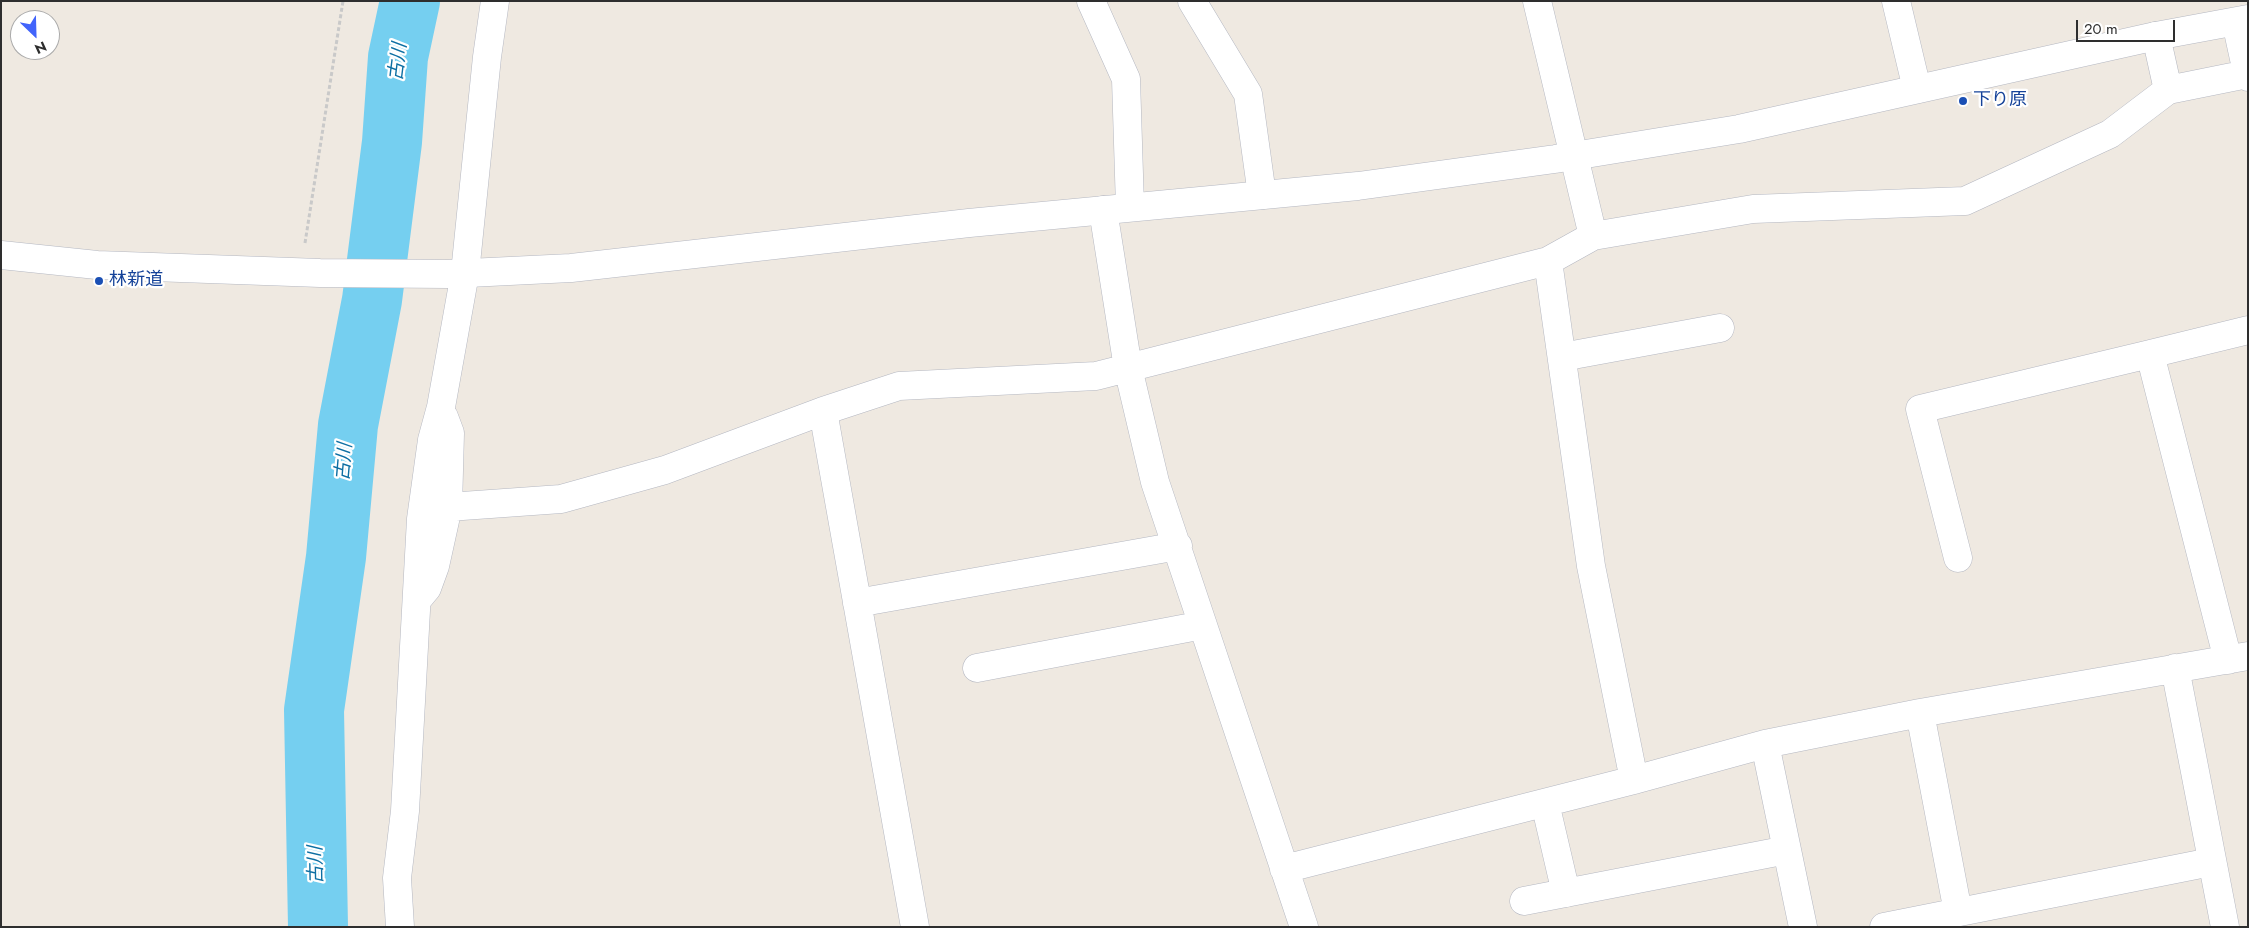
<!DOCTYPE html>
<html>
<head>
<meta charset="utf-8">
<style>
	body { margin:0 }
	#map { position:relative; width:2249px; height:928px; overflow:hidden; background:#efe9e1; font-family:Jost,sans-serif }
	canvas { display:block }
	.frame { position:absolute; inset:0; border:2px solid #2e2e2e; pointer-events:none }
	.north { position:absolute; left:10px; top:10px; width:50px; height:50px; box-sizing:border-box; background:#fff; border:1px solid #ababab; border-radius:50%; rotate:156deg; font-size:14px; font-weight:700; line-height:20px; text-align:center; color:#2e2e2e }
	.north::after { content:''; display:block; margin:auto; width:18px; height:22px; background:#4264fb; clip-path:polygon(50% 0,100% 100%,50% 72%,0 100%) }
	.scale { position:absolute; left:2076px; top:20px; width:99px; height:22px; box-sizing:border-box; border:2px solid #2e2e2e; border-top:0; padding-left:6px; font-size:15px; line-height:18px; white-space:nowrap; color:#2e2e2e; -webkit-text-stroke:4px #fff; paint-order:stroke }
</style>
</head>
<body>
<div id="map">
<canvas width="2249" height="928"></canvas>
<div class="frame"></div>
<div class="north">N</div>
<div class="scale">20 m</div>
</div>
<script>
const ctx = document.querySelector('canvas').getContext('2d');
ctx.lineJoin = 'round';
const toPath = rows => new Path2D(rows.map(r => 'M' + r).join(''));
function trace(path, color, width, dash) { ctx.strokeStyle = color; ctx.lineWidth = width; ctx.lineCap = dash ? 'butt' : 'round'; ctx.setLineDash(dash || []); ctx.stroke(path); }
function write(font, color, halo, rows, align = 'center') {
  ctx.font = font + ' Jost,"Noto Sans JP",sans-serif'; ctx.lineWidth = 4.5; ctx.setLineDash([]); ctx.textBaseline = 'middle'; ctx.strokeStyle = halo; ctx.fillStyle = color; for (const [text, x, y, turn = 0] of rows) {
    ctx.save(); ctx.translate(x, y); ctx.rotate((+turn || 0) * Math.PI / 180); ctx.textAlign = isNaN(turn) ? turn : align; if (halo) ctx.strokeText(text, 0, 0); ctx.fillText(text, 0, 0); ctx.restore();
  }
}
trace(toPath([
	[318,927,314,710,336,557,348,425,372,300,392,142,398,57,410,1]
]), '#75cff0', 60);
const minor = toPath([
	[1091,1,1126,79,1130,207],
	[1192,1,1248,94,1262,195],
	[1537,1,1593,236],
	[1896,1,1917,89],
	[2236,22,2248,77],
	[2168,90,2247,74],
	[1103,210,1128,368,1155,482,1304,927],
	[1548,261,1593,236,1753,209,1965,201,2110,134,2168,90,2156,36],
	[1562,357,1720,328],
	[823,411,915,927],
	[444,417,450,433,448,507],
	[1958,558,1920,409,2150,354],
	[417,600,427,588,435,566,448,507,561,499,665,470,823,411,899,386,1096,376,1548,261,1591,566,1634,780],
	[857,603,1178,546],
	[2228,660,2150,354,2248,330],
	[977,668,1203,625],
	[2175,668,2225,927],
	[1920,713,1958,912],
	[1765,744,1803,927],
	[1545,803,1566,893],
	[1284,869,1634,780,1765,744,1920,713,2248,656],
	[1524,901,1787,850],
	[400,927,397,878,405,811,421,519,432,440,441,407,465,273,487,57,495,1],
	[1884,927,2211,862]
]);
const tertiary = toPath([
	[1,255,97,265,320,273,448,274,571,268,969,223,1358,186,1555,159,1739,129,2156,36,2248,19]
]);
trace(minor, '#b4b7c1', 29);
trace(tertiary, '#b4b7c1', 29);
trace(toPath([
	[305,243,343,1]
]), '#c9c9c9', 3, [4, 2.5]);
trace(minor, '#fff', 28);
trace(tertiary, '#fff', 28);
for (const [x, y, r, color] of [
	[1963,101,5,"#1a4fb4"],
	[99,281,5,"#1a4fb4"]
]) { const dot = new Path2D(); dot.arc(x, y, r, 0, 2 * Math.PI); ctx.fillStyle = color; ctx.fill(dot); trace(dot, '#fff', 2); }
write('18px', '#164399', '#fff', [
	["下り原",1973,101],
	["林新道",109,281]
], 'left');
write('italic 19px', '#0d6fa3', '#fff', [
	["古川",399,62,-83],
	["古川",345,462,-85],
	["古川",317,865,-91]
]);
</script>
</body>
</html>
